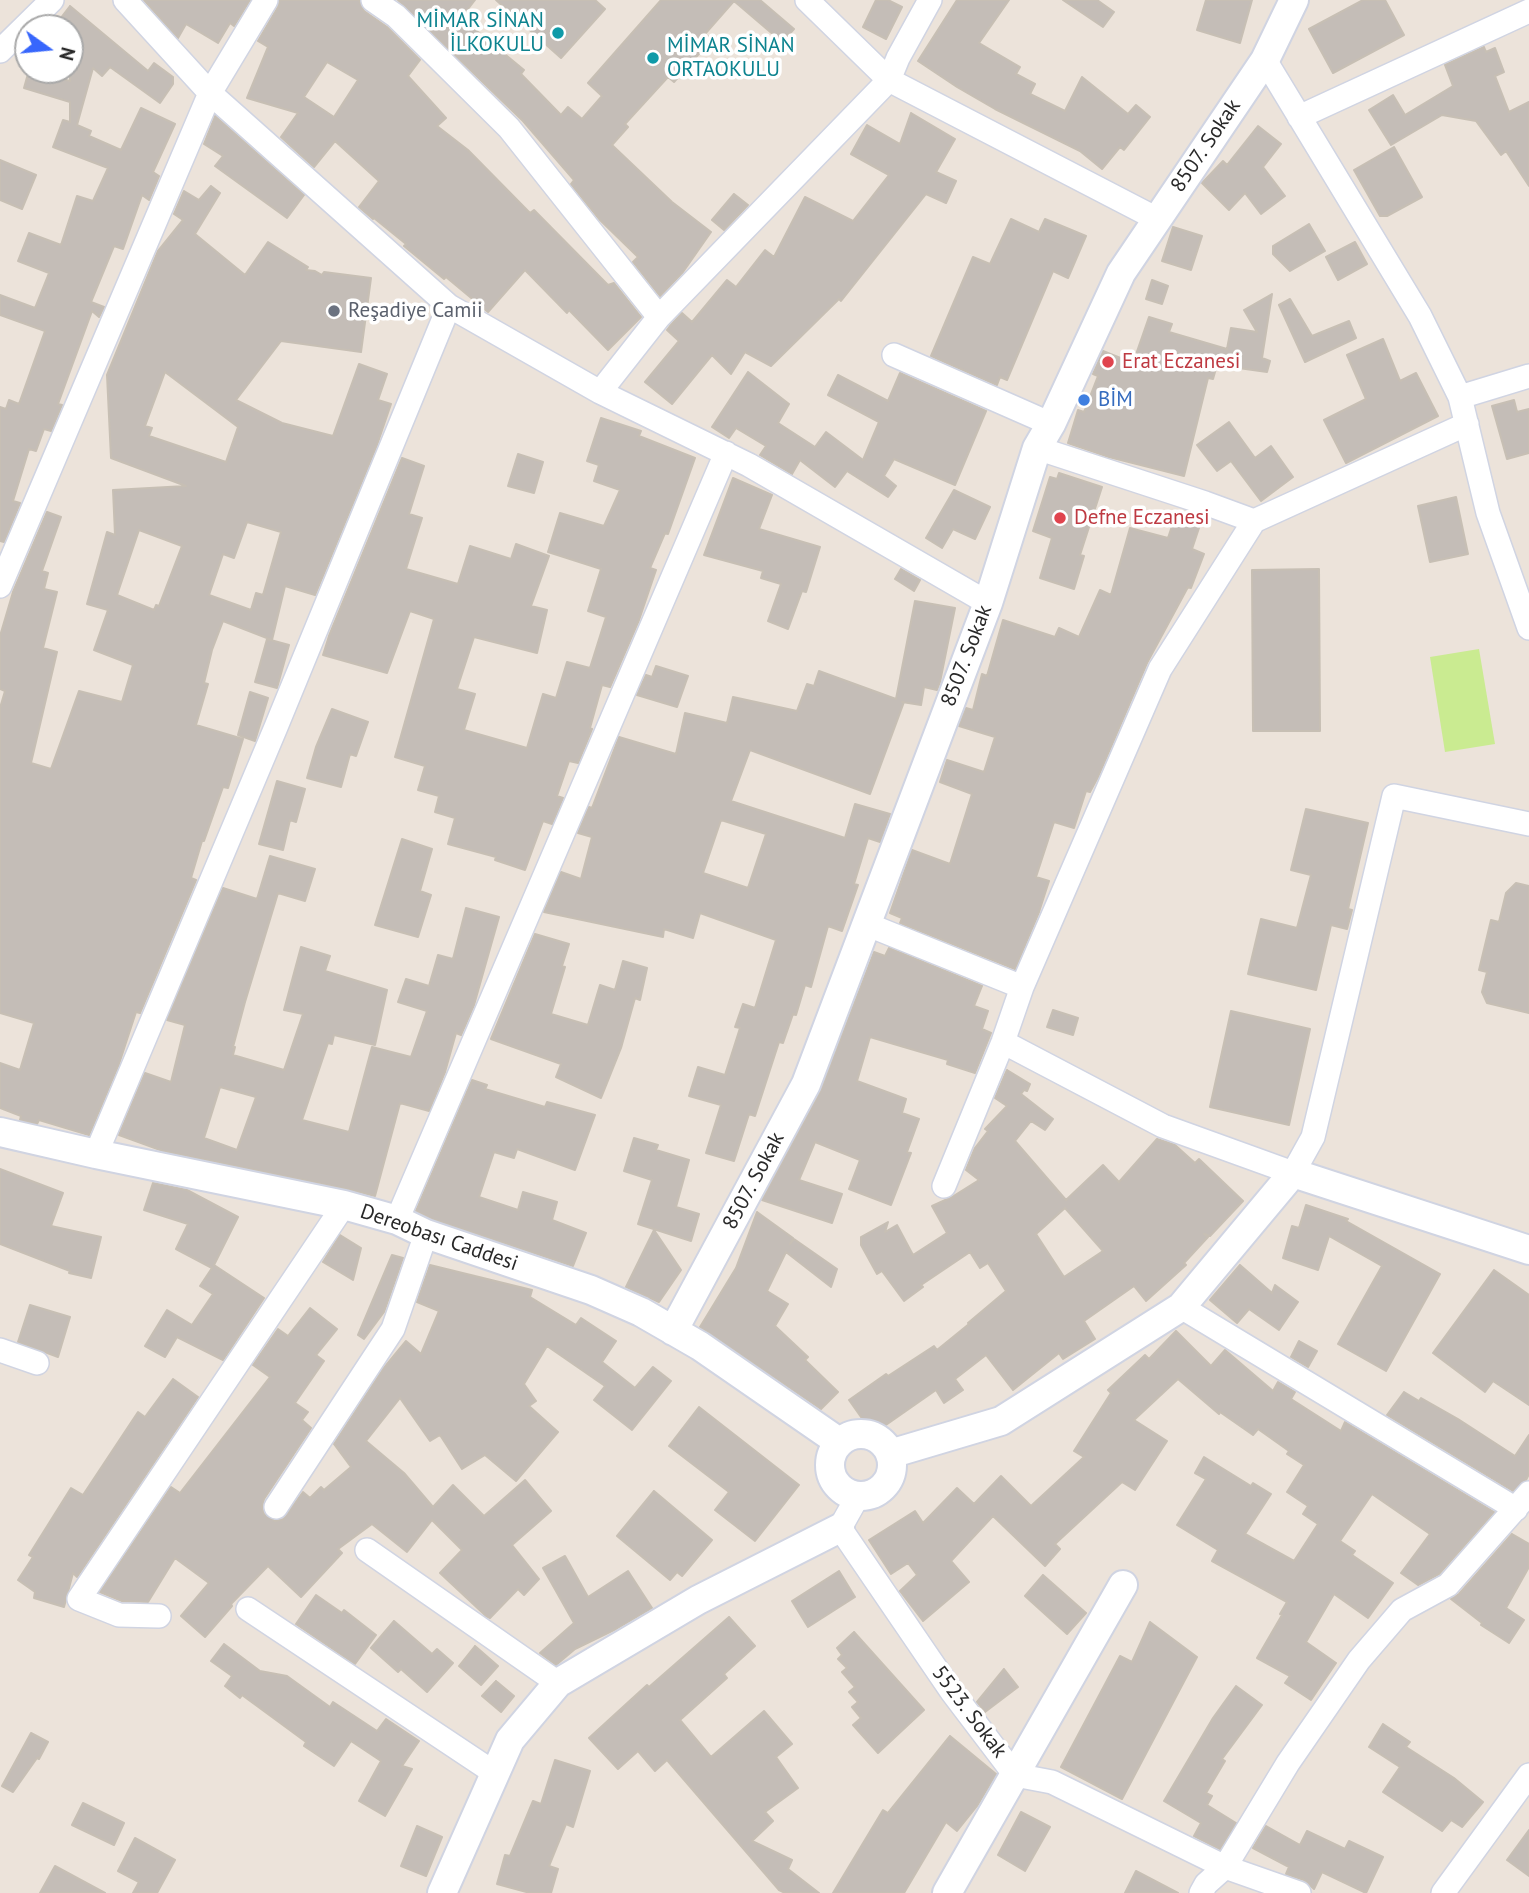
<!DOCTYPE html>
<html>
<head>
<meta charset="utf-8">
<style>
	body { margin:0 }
	#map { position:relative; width:1529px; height:1893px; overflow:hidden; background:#ece3da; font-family:"PT Sans",sans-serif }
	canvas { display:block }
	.north { position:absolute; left:14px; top:14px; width:70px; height:70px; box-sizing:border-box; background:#fff; border:2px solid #a9a9a9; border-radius:50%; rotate:105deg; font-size:19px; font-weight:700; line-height:28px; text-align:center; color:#292929 }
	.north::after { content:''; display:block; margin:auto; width:24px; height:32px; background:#3766fc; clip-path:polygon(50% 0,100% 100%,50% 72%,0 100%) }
</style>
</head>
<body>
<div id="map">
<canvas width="1529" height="1893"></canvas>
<div class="north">N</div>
</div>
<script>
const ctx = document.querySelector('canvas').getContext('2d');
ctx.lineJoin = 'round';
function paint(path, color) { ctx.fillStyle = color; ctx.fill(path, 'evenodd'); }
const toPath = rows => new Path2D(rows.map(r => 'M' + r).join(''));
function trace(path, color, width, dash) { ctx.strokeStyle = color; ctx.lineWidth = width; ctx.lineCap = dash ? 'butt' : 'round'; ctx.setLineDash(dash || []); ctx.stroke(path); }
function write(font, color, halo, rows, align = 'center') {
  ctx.font = font + ' "PT Sans",sans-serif'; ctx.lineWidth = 7; ctx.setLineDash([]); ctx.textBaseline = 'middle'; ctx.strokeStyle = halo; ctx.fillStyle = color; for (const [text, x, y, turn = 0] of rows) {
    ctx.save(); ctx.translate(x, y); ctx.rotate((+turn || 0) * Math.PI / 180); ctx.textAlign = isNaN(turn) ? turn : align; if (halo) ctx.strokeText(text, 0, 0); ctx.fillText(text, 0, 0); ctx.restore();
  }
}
paint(toPath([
	[1479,649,1495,744,1445,752,1430,657]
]), '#caeb91');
const building = toPath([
	[144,0,250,0,234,26,230,23,218,43,186,24,178,38,144,0],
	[280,0,359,0,364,11,387,27,420,60,408,76,446,118,437,126,468,150,530,213,534,210,608,285,614,283,641,317,608,350,569,310,567,313,525,270,488,312,446,277,444,279,404,246,406,244,374,218,373,219,359,207,379,181,335,141,314,167,281,137,298,113,247,98,268,47,258,41,278,7,280,0],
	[327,62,358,80,334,117,304,97,327,62],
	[398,0,475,0,461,18,524,70,521,74,561,115,568,107,582,119,602,96,588,83,661,0,760,0,794,29,782,42,734,1,705,34,712,39,674,82,668,77,625,124,628,127,612,145,672,202,711,232,683,272,660,296,633,262,638,257,600,220,571,184,574,180,523,121,398,0],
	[496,0,595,0,605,9,561,58,496,0],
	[876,0,888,0,902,7,886,39,863,27,876,0],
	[957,0,1009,0,979,43,1020,67,1016,74,1035,84,1030,94,1065,111,1082,77,1128,114,1136,105,1150,117,1124,150,1120,147,1102,169,1080,151,995,109,957,87,918,61,957,0],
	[1063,0,1097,0,1114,12,1103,27,1063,0],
	[1206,0,1252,0,1240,43,1197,30,1206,0],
	[1363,0,1385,0,1404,35,1333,73,1309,29,1363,0],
	[70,6,148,71,154,63,173,77,173,84,160,103,110,67,102,76,93,68,77,125,91,131,89,136,121,150,141,108,175,124,153,172,159,176,149,200,142,195,123,249,114,246,91,302,104,307,99,317,92,311,58,404,62,405,51,431,44,429,36,451,29,449,13,501,20,503,4,542,0,541,0,407,6,409,9,400,19,404,45,331,0,315,0,295,35,308,49,273,18,261,29,233,61,245,77,196,93,201,108,168,53,147,63,120,70,122,70,102,24,88,29,70,70,81,70,28,53,28,70,6],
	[1484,47,1486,52,1495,48,1504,72,1495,76,1509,112,1529,102,1529,186,1506,151,1501,155,1476,121,1442,115,1391,145,1369,110,1393,95,1405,115,1453,86,1445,65,1484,47],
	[911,113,955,139,936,172,956,181,946,203,926,194,841,301,839,299,771,366,745,352,731,374,712,355,672,404,645,382,679,341,667,330,670,326,682,313,692,322,727,280,736,287,765,250,774,257,805,197,853,221,889,175,851,154,867,125,900,144,911,113],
	[215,116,304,195,287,218,215,166,223,156,204,144,215,116],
	[1258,126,1281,144,1263,167,1285,196,1261,214,1245,193,1229,210,1202,183,1223,161,1227,165,1258,126],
	[1394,147,1422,197,1387,216,1380,216,1354,170,1394,147],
	[0,160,36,175,22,209,0,200,0,160],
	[211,186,220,193,195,234,245,275,268,242,308,267,306,270,315,271,322,275,324,272,371,278,361,352,281,341,236,400,282,423,333,436,359,364,387,374,378,400,391,404,377,445,315,595,285,586,272,640,223,621,212,650,204,683,208,684,196,725,243,739,228,788,223,787,204,841,202,841,191,878,196,880,140,1013,136,1012,119,1064,89,1135,39,1120,37,1124,20,1120,21,1116,0,1108,0,1063,20,1070,34,1023,0,1013,0,708,5,691,0,689,0,636,13,592,47,512,61,517,42,571,48,573,44,589,57,592,43,648,57,652,31,763,51,769,79,691,122,702,133,665,94,650,108,610,87,604,107,532,115,535,113,490,186,486,111,458,107,375,158,251,183,220,174,214,184,191,199,200,211,186],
	[165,372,238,427,226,462,149,436,152,428,145,426,165,372],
	[247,522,281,532,263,595,256,593,251,610,209,595,223,554,234,558,247,522],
	[139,530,182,546,159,606,156,605,154,610,117,595,139,530],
	[734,194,748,205,724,230,712,220,734,194],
	[1011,219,1039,232,1045,219,1086,236,1068,278,1053,271,1007,380,1000,377,997,385,931,356,973,257,990,264,1011,219],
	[1309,224,1325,251,1290,271,1273,254,1273,246,1309,224],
	[1173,227,1202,236,1191,270,1162,261,1173,227],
	[1355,242,1367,264,1338,280,1326,257,1355,242],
	[1152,280,1168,286,1162,304,1146,299,1152,280],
	[1272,294,1262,358,1270,361,1267,372,1217,365,1213,379,1208,378,1184,476,1109,457,1068,443,1078,410,1084,412,1098,376,1093,374,1103,351,1133,363,1149,317,1172,324,1169,332,1227,349,1231,328,1257,332,1244,310,1272,294],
	[1290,299,1312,336,1349,321,1356,338,1305,362,1279,305,1290,299],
	[1383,339,1400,381,1416,373,1438,416,1346,463,1324,420,1366,399,1347,355,1383,339],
	[748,372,789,404,778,423,815,447,826,432,863,460,879,422,828,395,838,375,888,401,900,373,986,411,955,485,894,459,884,476,896,486,888,497,847,471,835,487,800,460,792,474,760,455,766,446,736,428,729,438,712,427,748,372],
	[1514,400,1517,412,1529,409,1529,453,1507,459,1492,406,1514,400],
	[601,418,641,431,639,436,695,458,668,534,665,533,650,568,656,570,639,620,610,687,602,685,590,728,592,729,578,763,569,761,557,796,563,798,552,824,543,821,525,870,495,860,496,857,448,844,455,818,435,812,439,796,418,790,425,766,395,757,434,619,410,611,387,673,323,655,329,636,402,458,424,466,409,514,422,518,406,569,458,584,470,546,511,559,516,544,549,556,531,606,547,610,537,653,474,637,457,689,475,694,464,730,527,748,543,694,556,698,567,662,590,668,606,617,588,611,601,569,548,552,560,513,604,526,620,490,594,481,599,465,587,461,601,418],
	[1229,422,1255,458,1271,446,1293,477,1261,501,1231,461,1217,471,1197,445,1229,422],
	[518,454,543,462,534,493,508,486,518,454],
	[1059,473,1102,487,1080,555,1084,556,1074,589,1040,578,1052,538,1033,531,1050,477,1057,479,1059,473],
	[733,478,772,495,759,529,820,547,806,592,802,591,788,629,768,621,781,584,761,578,763,571,704,555,733,478],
	[954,490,990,507,975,539,953,529,942,548,926,538,954,490],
	[1456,497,1468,554,1430,562,1418,506,1456,497],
	[1177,511,1202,519,1192,549,1204,554,1191,588,1188,587,1147,663,1098,777,1090,792,1086,791,1074,828,1054,822,1036,877,1049,881,1039,912,1015,969,900,923,902,918,890,913,912,850,950,864,972,794,940,782,947,760,984,772,995,737,959,726,966,708,973,710,982,674,987,676,1003,620,1055,637,1059,628,1079,637,1100,590,1111,595,1130,528,1168,538,1177,511],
	[901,569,920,580,914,591,895,579,901,569],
	[1319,569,1320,731,1253,731,1252,570,1319,569],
	[915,601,955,608,940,682,937,690,924,687,921,705,902,702,904,702,870,794,750,750,731,801,845,838,855,804,890,814,880,842,868,838,854,884,858,885,842,931,828,926,811,987,805,985,796,1015,793,1014,783,1043,779,1042,755,1116,749,1114,734,1161,706,1153,721,1105,689,1096,698,1067,725,1075,740,1028,735,1027,743,1004,755,1008,776,940,700,913,693,938,664,929,663,937,544,912,561,872,581,879,592,837,578,833,589,807,592,808,619,737,676,754,685,713,727,723,733,697,797,711,807,684,814,686,819,671,896,699,915,601],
	[721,820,766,834,748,888,703,873,721,820],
	[267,639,289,645,277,688,255,682,267,639],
	[656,666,688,676,677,707,637,695,646,675,652,677,656,666],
	[250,692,268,698,255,741,238,735,250,692],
	[332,709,368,722,356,756,350,754,341,787,307,778,316,747,332,709],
	[277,781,305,789,296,822,290,820,283,850,259,844,277,781],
	[1306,809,1368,823,1348,909,1352,910,1347,929,1331,925,1316,990,1248,974,1261,919,1297,928,1311,875,1291,870,1306,809],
	[402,839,432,849,420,891,431,895,418,937,375,925,402,839],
	[270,856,315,869,305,901,278,893,245,1002,233,1047,235,1047,233,1055,284,1070,303,1014,284,1010,301,947,330,956,325,971,387,990,375,1045,334,1035,332,1044,328,1043,302,1120,349,1132,372,1047,411,1057,427,1011,398,1002,406,979,429,986,438,955,453,959,466,908,499,917,474,1005,461,1035,456,1033,445,1072,429,1111,400,1103,375,1196,347,1189,163,1151,119,1135,145,1073,171,1082,185,1025,167,1020,223,888,257,899,270,856],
	[220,1087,256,1097,237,1150,204,1138,220,1087],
	[1516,883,1529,886,1529,1013,1487,1003,1482,992,1487,972,1479,970,1491,920,1499,922,1506,893,1516,883],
	[535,934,569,944,562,966,565,967,551,1014,588,1025,600,985,615,990,623,961,647,968,640,1000,635,998,621,1048,601,1098,556,1077,561,1064,491,1039,535,934],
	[889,948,982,986,974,1006,988,1011,982,1029,991,1033,975,1073,947,1064,948,1060,870,1037,857,1081,906,1099,902,1113,919,1119,907,1152,911,1153,891,1205,849,1189,860,1160,815,1142,799,1180,842,1194,832,1223,762,1200,821,1090,874,952,885,956,889,948],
	[1053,1010,1078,1018,1073,1035,1047,1027,1053,1010],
	[1231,1011,1310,1029,1289,1125,1210,1107,1231,1011],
	[1007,1070,1030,1084,1027,1091,1024,1090,1021,1094,1053,1119,1045,1130,1031,1121,1015,1141,1066,1200,1103,1165,1119,1182,1157,1139,1175,1145,1195,1163,1199,1159,1243,1201,1210,1236,1204,1234,1208,1237,1184,1263,1186,1265,1146,1301,1134,1286,1084,1321,1095,1339,1063,1359,1059,1353,1013,1390,986,1355,955,1379,963,1390,944,1403,936,1390,873,1434,849,1400,886,1374,888,1376,934,1346,937,1350,969,1324,968,1323,1006,1291,988,1263,980,1268,970,1252,921,1285,923,1287,904,1301,882,1271,877,1274,861,1245,861,1237,888,1222,885,1232,897,1225,913,1255,947,1233,932,1206,952,1197,979,1180,966,1170,975,1148,988,1131,985,1129,1007,1106,995,1098,1007,1070],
	[1065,1208,1103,1251,1064,1277,1036,1234,1065,1208],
	[472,1080,487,1085,485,1089,545,1107,547,1102,595,1115,575,1170,517,1149,514,1158,494,1152,479,1197,518,1210,523,1192,557,1202,552,1220,586,1233,573,1266,432,1219,416,1211,472,1080],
	[634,1138,658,1145,656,1150,689,1160,676,1207,699,1214,691,1241,638,1224,652,1180,624,1171,634,1138],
	[0,1169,63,1193,51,1226,101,1237,91,1278,69,1273,70,1271,0,1244,0,1169],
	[153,1183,187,1190,238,1217,214,1265,264,1298,223,1360,177,1337,165,1357,145,1346,167,1310,192,1325,213,1294,200,1286,212,1268,176,1249,188,1224,144,1210,153,1183],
	[1306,1205,1348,1219,1346,1221,1440,1274,1386,1371,1338,1344,1382,1266,1329,1236,1318,1270,1283,1258,1292,1226,1299,1228,1306,1205],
	[757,1212,793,1238,790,1244,794,1239,837,1269,831,1287,786,1252,767,1291,788,1304,775,1326,808,1357,805,1360,838,1392,821,1409,700,1327,736,1268,757,1212],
	[654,1230,681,1270,659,1302,626,1287,654,1230],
	[340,1235,361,1248,353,1280,323,1262,340,1235],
	[392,1255,403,1258,384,1312,364,1339,358,1335,392,1255],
	[430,1265,532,1290,530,1297,576,1325,581,1318,616,1341,602,1362,635,1388,653,1367,671,1381,632,1430,594,1400,605,1386,547,1346,524,1384,536,1401,529,1406,558,1432,516,1481,485,1455,462,1469,440,1435,430,1441,400,1398,366,1441,404,1473,433,1507,453,1485,484,1516,525,1480,551,1511,512,1545,539,1579,524,1595,518,1589,490,1618,486,1616,440,1573,462,1550,432,1520,407,1552,372,1524,338,1549,342,1553,301,1597,268,1566,231,1604,232,1606,205,1637,181,1616,209,1583,175,1558,148,1602,122,1601,100,1592,171,1487,180,1493,270,1377,253,1365,278,1329,288,1336,310,1308,337,1329,316,1355,324,1361,295,1403,308,1412,302,1420,311,1428,264,1499,262,1507,264,1514,275,1521,283,1519,303,1492,310,1498,321,1487,324,1490,351,1467,334,1444,383,1369,406,1341,421,1354,439,1311,417,1302,430,1265],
	[1240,1265,1272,1293,1275,1285,1298,1302,1279,1330,1249,1309,1237,1323,1210,1300,1240,1265],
	[1494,1270,1529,1295,1529,1405,1493,1381,1485,1392,1433,1353,1494,1270],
	[30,1305,70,1317,58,1357,18,1342,30,1305],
	[1176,1331,1211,1366,1225,1350,1273,1391,1278,1382,1295,1392,1291,1399,1341,1431,1345,1422,1494,1512,1439,1574,1418,1585,1401,1573,1430,1534,1372,1494,1340,1541,1355,1551,1352,1555,1393,1583,1368,1618,1334,1594,1306,1642,1336,1663,1311,1700,1285,1683,1290,1676,1257,1658,1282,1615,1280,1614,1287,1602,1212,1561,1218,1550,1177,1525,1206,1479,1195,1473,1204,1457,1251,1486,1253,1483,1271,1494,1245,1534,1294,1561,1318,1524,1303,1514,1308,1506,1287,1492,1304,1465,1287,1454,1289,1451,1258,1429,1253,1435,1220,1412,1219,1414,1178,1379,1134,1420,1167,1441,1135,1490,1122,1482,1055,1544,1060,1549,1045,1566,993,1516,951,1561,969,1582,923,1621,900,1591,917,1575,908,1563,891,1574,869,1540,915,1511,923,1523,957,1488,974,1504,1001,1476,1031,1506,1084,1457,1074,1451,1111,1393,1108,1390,1145,1355,1149,1359,1176,1331],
	[1299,1341,1317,1351,1308,1367,1291,1357,1299,1341],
	[173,1379,198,1397,77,1577,73,1573,64,1607,34,1598,35,1592,18,1580,33,1557,29,1555,71,1488,83,1495,138,1412,145,1417,173,1379],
	[1404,1392,1419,1401,1421,1398,1458,1419,1515,1456,1529,1435,1529,1474,1526,1480,1513,1491,1387,1415,1404,1392],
	[699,1407,799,1485,755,1541,715,1510,729,1492,669,1446,699,1407],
	[654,1491,712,1540,682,1576,677,1572,670,1580,617,1536,654,1491],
	[1512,1534,1529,1544,1529,1567,1506,1608,1524,1620,1509,1643,1481,1625,1482,1623,1451,1599,1459,1594,1512,1534],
	[565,1556,588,1597,628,1571,652,1608,616,1629,575,1649,556,1665,540,1653,574,1623,543,1568,565,1556],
	[839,1571,855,1597,808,1627,792,1601,839,1571],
	[1043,1575,1086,1613,1067,1634,1025,1596,1043,1575],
	[316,1595,342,1613,344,1610,376,1635,355,1664,296,1624,316,1595],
	[729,1617,755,1646,724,1674,727,1678,680,1720,711,1757,764,1711,792,1744,776,1757,798,1788,765,1812,773,1821,752,1841,792,1860,788,1869,819,1893,785,1893,779,1890,667,1760,655,1771,638,1751,618,1769,589,1738,647,1685,649,1687,729,1617],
	[394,1621,432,1654,437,1649,453,1663,427,1692,401,1669,398,1672,371,1648,394,1621],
	[1150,1622,1197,1657,1122,1799,1061,1767,1120,1656,1132,1662,1150,1622],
	[854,1632,924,1710,878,1753,853,1725,861,1718,852,1707,858,1702,849,1692,855,1687,842,1672,847,1668,838,1659,842,1655,837,1648,854,1632],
	[224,1644,260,1671,287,1676,330,1707,333,1702,377,1731,386,1719,419,1741,402,1766,412,1769,385,1816,359,1801,381,1761,351,1741,334,1766,304,1746,306,1742,242,1695,240,1698,225,1686,232,1676,211,1661,224,1644],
	[475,1646,498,1666,481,1685,459,1666,475,1646],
	[1004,1669,1018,1687,985,1712,977,1702,1004,1669],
	[496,1681,514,1696,501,1712,482,1696,496,1681],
	[1236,1686,1262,1705,1222,1759,1225,1761,1206,1793,1212,1796,1207,1805,1236,1823,1220,1849,1194,1836,1201,1823,1164,1801,1213,1718,1236,1686],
	[1383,1724,1410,1742,1406,1747,1454,1778,1483,1802,1462,1827,1451,1820,1442,1831,1383,1792,1400,1767,1369,1747,1383,1724],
	[31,1733,48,1742,39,1759,37,1758,13,1792,2,1786,31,1733],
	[950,1736,996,1774,977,1806,957,1831,946,1822,904,1893,833,1893,883,1810,888,1813,950,1736],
	[555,1760,590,1771,573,1827,566,1824,549,1866,558,1869,551,1893,530,1893,497,1884,505,1855,510,1856,533,1801,541,1804,555,1760],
	[83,1803,124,1823,114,1845,72,1825,83,1803],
	[1021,1812,1050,1827,1025,1871,998,1855,1021,1812],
	[417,1826,442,1837,426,1876,401,1866,417,1826],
	[1266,1826,1300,1845,1307,1831,1345,1849,1349,1841,1383,1857,1366,1893,1322,1872,1314,1889,1304,1880,1286,1874,1289,1867,1253,1848,1266,1826],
	[1529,1830,1529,1876,1507,1860,1529,1830],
	[135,1838,175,1860,157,1893,133,1893,139,1882,118,1871,135,1838],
	[55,1866,105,1893,40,1893,55,1866],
	[1136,1871,1178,1893,1125,1893,1136,1871]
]);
paint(building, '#c4bdb7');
trace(building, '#c7bfb4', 2);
const minor = toPath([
	[125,0,210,93,449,306,600,392,749,465,988,603],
	[373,0,396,16,509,128,659,317],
	[807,0,889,80,1157,219],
	[0,51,52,0],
	[1265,60,1420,316,1460,397,1488,513,1529,628],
	[1299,117,1529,11],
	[894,355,1051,424],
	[600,392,659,317,889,80,898,58,930,0],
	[1460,397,1529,376],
	[1037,448,1205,503,1254,521],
	[0,586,210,93,266,0],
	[866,924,1022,987],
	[1003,1042,1163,1126,1293,1173,1313,1137,1394,796,1529,824],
	[96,1154,276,727,449,306],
	[944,1186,1003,1042,1022,987,1160,669,1254,521,1467,424],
	[397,1220,726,453],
	[1181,1307,1516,1509],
	[0,1350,37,1363],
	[858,1496,840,1528,952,1692,1015,1775,1052,1782,1225,1867,1299,1893],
	[276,1507,393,1329,426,1234],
	[367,1550,558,1683],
	[248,1609,496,1774],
	[159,1616,119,1615,79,1599,344,1205],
	[1201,1893,1206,1884,1225,1867,1288,1763,1359,1660,1402,1610,1448,1585,1529,1493],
	[1443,1893,1529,1775]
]);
const tertiary = toPath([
	[0,1132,96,1154,344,1205,397,1220,426,1234,591,1290,641,1312,700,1346,839,1442],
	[673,1331,806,1084,988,603,1037,448,1051,424,1121,273,1265,60,1294,0],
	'830 1465a31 31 0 1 1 62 0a31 31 0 1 1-62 0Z',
	[890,1454,1001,1421,1181,1307,1293,1173,1529,1250],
	[442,1893,510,1740,558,1683,698,1600,840,1528],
	[947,1893,1123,1585]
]);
trace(minor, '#d0d4e2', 26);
trace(tertiary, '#d0d4e2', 32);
trace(minor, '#fff', 23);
trace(tertiary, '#fff', 28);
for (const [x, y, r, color] of [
	[558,33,7,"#0f9aa8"],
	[653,58,7,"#0f9aa8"],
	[334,311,7,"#6b7280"],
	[1108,362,7,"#e0444e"],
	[1084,400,7,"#3f7fe0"],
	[1060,518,7,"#e0444e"]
]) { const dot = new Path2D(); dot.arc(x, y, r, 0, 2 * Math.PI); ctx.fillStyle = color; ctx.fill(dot); trace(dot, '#fff', 2.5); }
write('21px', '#0d838f', '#fff', [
	["MİMAR SİNAN",544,21],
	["İLKOKULU",544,45],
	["MİMAR SİNAN",667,46,"left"],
	["ORTAOKULU",667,70,"left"]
], 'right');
write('21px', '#292929', '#fff', [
	["8507. Sokak",1206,146,-56],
	["8507. Sokak",967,656,-69],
	["8507. Sokak",754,1181,-62],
	["Dereobası Caddesi",439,1238,19],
	["5523. Sokak",969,1712,53]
]);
write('21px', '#5b616d', '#fff', [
	["Reşadiye Camii",348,311]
], 'left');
write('21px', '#be3a42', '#fff', [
	["Erat Eczanesi",1122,362],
	["Defne Eczanesi",1074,518]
], 'left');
write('21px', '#366cbe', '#fff', [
	["BİM",1098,400]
], 'left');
</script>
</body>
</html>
